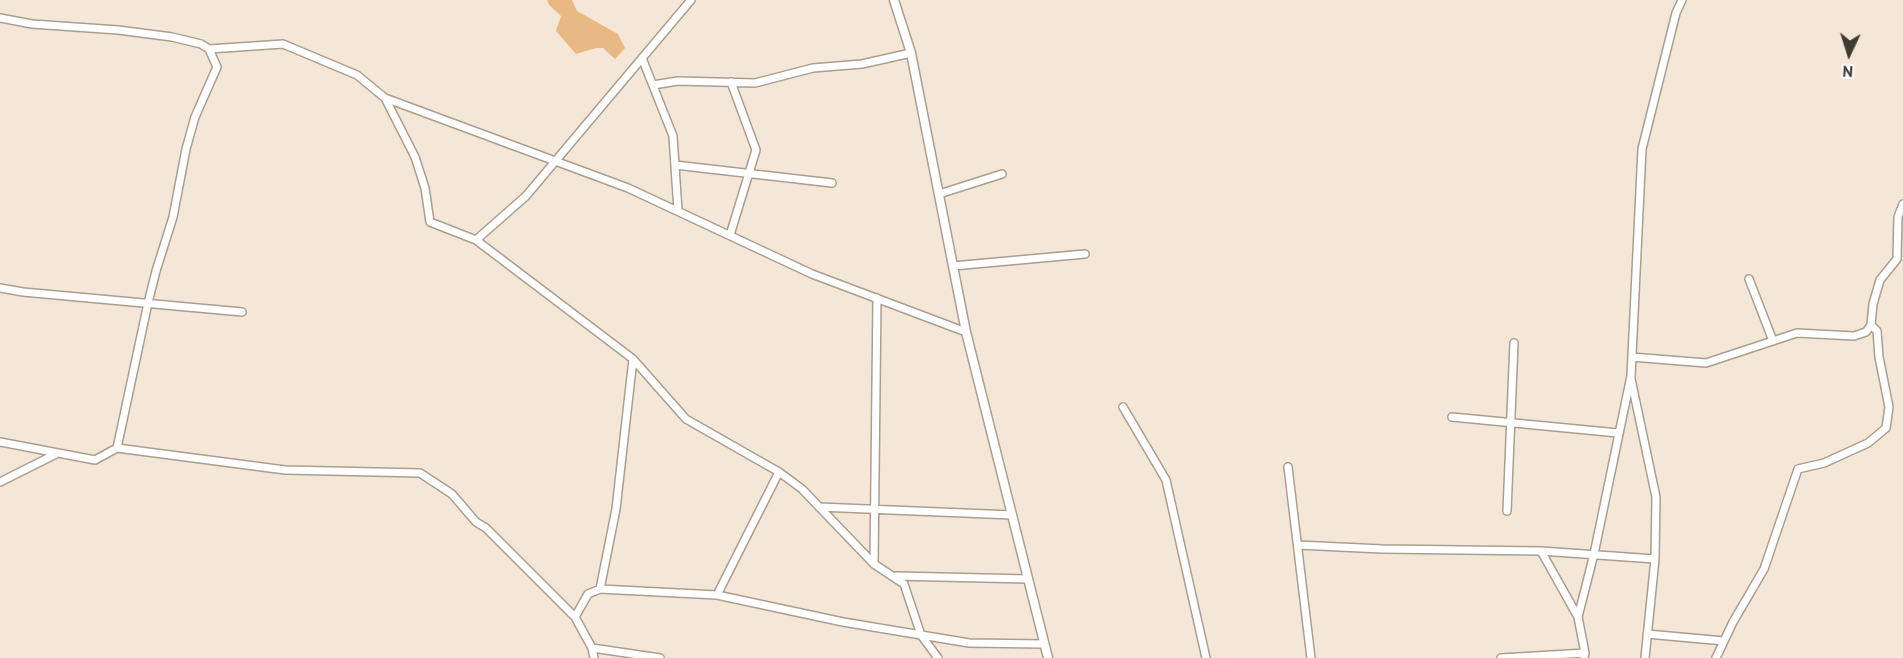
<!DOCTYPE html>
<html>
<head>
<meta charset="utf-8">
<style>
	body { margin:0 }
	#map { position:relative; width:1903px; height:658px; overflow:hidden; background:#f5e7d8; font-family:"PT Sans",sans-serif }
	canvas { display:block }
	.north { position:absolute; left:1819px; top:24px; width:60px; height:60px; -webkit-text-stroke:4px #fff; paint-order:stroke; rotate:184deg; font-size:16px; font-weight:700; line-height:24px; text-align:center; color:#3f3a34 }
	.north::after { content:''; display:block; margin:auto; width:21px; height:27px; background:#3f3a34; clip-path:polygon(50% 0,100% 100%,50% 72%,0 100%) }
</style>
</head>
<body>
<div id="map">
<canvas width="1903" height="658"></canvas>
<div class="north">N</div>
</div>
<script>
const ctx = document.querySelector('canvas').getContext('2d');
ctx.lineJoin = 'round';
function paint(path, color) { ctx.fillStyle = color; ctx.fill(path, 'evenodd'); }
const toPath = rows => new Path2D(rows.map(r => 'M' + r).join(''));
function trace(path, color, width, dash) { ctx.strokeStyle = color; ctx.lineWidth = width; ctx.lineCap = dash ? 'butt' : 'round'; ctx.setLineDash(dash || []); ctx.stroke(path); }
paint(toPath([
	[547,0,572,0,577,11,618,34,625,48,615,59,603,48,596,48,576,54,556,31,561,16,549,5]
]), '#e8b983');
const minor = toPath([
	[0,18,32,24,118,30,172,37,201,44,209,49,217,67,195,117,186,149,173,217,156,271,148,303,117,448],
	[209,49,283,44,357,75,385,98,415,157,425,188,430,222,476,240,633,359,686,419,779,472,802,489,874,564,904,584,921,635,938,658],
	[642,58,673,136,678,211],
	[653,85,678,81,755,83,813,68,862,64,911,53],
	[385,98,628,188,812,274,966,332],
	[675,165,832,183],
	[939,194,1002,174],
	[730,235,756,150,731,82],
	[476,240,526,196,691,0],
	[953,266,1085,254],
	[1749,279,1773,341],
	[0,288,23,292,242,312],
	[1632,357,1706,363,1797,333,1854,336,1866,332,1871,325,1873,304,1880,280,1897,259,1898,217,1903,204],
	[1631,379,1656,497,1655,559,1645,658],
	[1123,407,1166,480,1206,658],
	[1452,417,1618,433],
	[0,442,95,460,117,448,285,470,420,473,452,494,476,522,486,528,575,617,592,648,660,658],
	[1288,467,1311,658],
	[0,482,56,454],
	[819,507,1012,515],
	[1507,511,1514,343],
	[1298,545,1382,549,1541,551,1578,617],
	[1541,551,1655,559],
	[874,564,877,298],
	[896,576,1028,579],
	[600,589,616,509,633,359],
	[717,595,779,472],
	[575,617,588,594,600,589,717,595,843,622,969,643,1044,644],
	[1647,634,1724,641],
	[592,648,594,658],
	[1501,658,1585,653],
	[1584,658,1585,653,1578,617,1594,554,1631,376,1642,149,1676,13,1682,0],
	[1716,658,1733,622,1764,569,1798,469,1824,463,1868,443,1886,428,1889,407,1879,357,1877,331,1871,325]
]);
const tertiary = toPath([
	[894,0,911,53,966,332,1048,658]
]);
trace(minor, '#ab9e8f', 10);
trace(tertiary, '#ab9e8f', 11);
trace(minor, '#fff', 7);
trace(tertiary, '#fff', 8);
</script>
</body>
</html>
